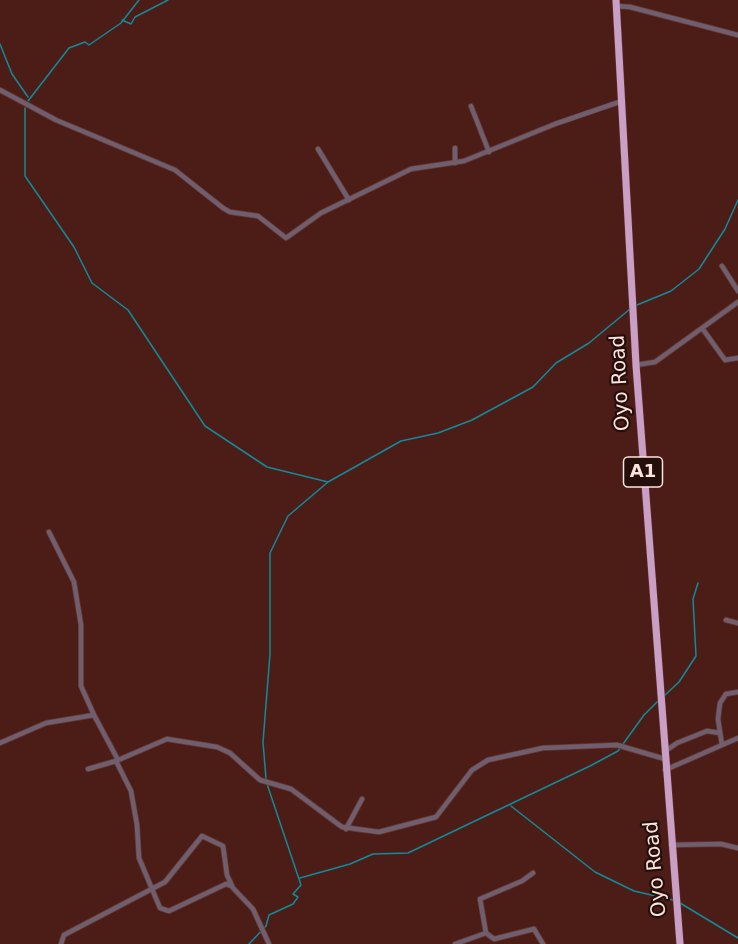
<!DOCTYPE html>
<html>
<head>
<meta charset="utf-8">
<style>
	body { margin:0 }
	canvas { display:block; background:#4c1c16 }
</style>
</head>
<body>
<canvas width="738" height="944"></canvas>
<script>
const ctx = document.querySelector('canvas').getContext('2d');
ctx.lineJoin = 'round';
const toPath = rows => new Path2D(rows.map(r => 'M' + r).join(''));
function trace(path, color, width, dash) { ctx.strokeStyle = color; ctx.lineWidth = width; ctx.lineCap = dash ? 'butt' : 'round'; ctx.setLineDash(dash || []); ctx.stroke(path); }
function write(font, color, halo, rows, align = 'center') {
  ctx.font = font + ' "DejaVu Sans",sans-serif'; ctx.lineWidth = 4.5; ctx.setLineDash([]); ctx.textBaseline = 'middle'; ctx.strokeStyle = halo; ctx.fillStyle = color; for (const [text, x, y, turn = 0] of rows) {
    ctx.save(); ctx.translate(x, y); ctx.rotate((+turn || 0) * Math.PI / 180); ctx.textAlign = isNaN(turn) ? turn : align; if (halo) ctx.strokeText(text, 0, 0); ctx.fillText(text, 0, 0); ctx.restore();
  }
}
trace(toPath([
	[122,20,131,24,135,17,168,0],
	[0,44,12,74,28,97],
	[28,101,69,48,85,42,89,45,121,23,139,0],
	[25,108,25,176,74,247,92,283,128,310,205,426,267,467,328,482],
	[637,305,671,291,699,269,725,229,738,200],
	[665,695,679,682,696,656,693,599,698,583],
	[266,779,263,742,270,654,270,553,288,516,328,482,401,441,438,433,472,420,533,387,556,363,589,343,630,309],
	[511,806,595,872,634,891,673,900],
	[300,878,350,864,373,854,408,853,590,766,618,751,644,715,659,700],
	[680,903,738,938],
	[249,944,266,926,269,915,293,904,298,897,293,894,301,885,267,784]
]), '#108b9b', 1.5);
const minor = toPath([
	[616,6,630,7,738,35],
	[0,90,56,120,175,170,223,208,230,212,258,216,286,238,321,213,411,169,464,161,555,124,622,101],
	[471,106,489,152],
	[318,149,349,200],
	[455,163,455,148],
	[722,266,738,291],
	[702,328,725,360,738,358],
	[636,365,655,362,738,302],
	[49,532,74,582,81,625,81,686,94,715],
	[726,620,738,623],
	[0,743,46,723,94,715,118,760],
	[722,745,718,719,720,703,726,694,738,692],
	[664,752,677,743,707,731,720,733],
	[116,761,131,791,137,825,139,858,160,908,169,911,226,884,231,886],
	[88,769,116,761,167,739,217,747,230,753,260,780,291,789,342,827,379,832,436,817,472,770,488,760,543,748,617,745,665,759],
	[665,770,738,738],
	[346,829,362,799],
	[671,845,721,844,738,848],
	[486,933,494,939,534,929,543,944],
	[61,944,64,935,165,882,202,836,223,846,227,875,233,888,253,909,269,944],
	[455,944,486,933,480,899,522,881,533,873]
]);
const highway = toPath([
	[616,0,636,365,680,944]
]);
trace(minor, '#653832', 6);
trace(highway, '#653832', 8);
trace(minor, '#6f5e6d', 4.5);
trace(highway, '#ca9fc6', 7);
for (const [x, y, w] of [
	[643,472,39]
]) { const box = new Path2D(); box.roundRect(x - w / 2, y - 15, w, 30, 4.5); ctx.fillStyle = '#240f0b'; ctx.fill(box); trace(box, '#fde3de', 1.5); }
write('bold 18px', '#fde3de', null, [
	["A1",643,472]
]);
write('20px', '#fde3de', '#240f0b', [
	["Oyo Road",621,383,-93],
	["Oyo Road",656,869,-95]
]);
</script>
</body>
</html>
